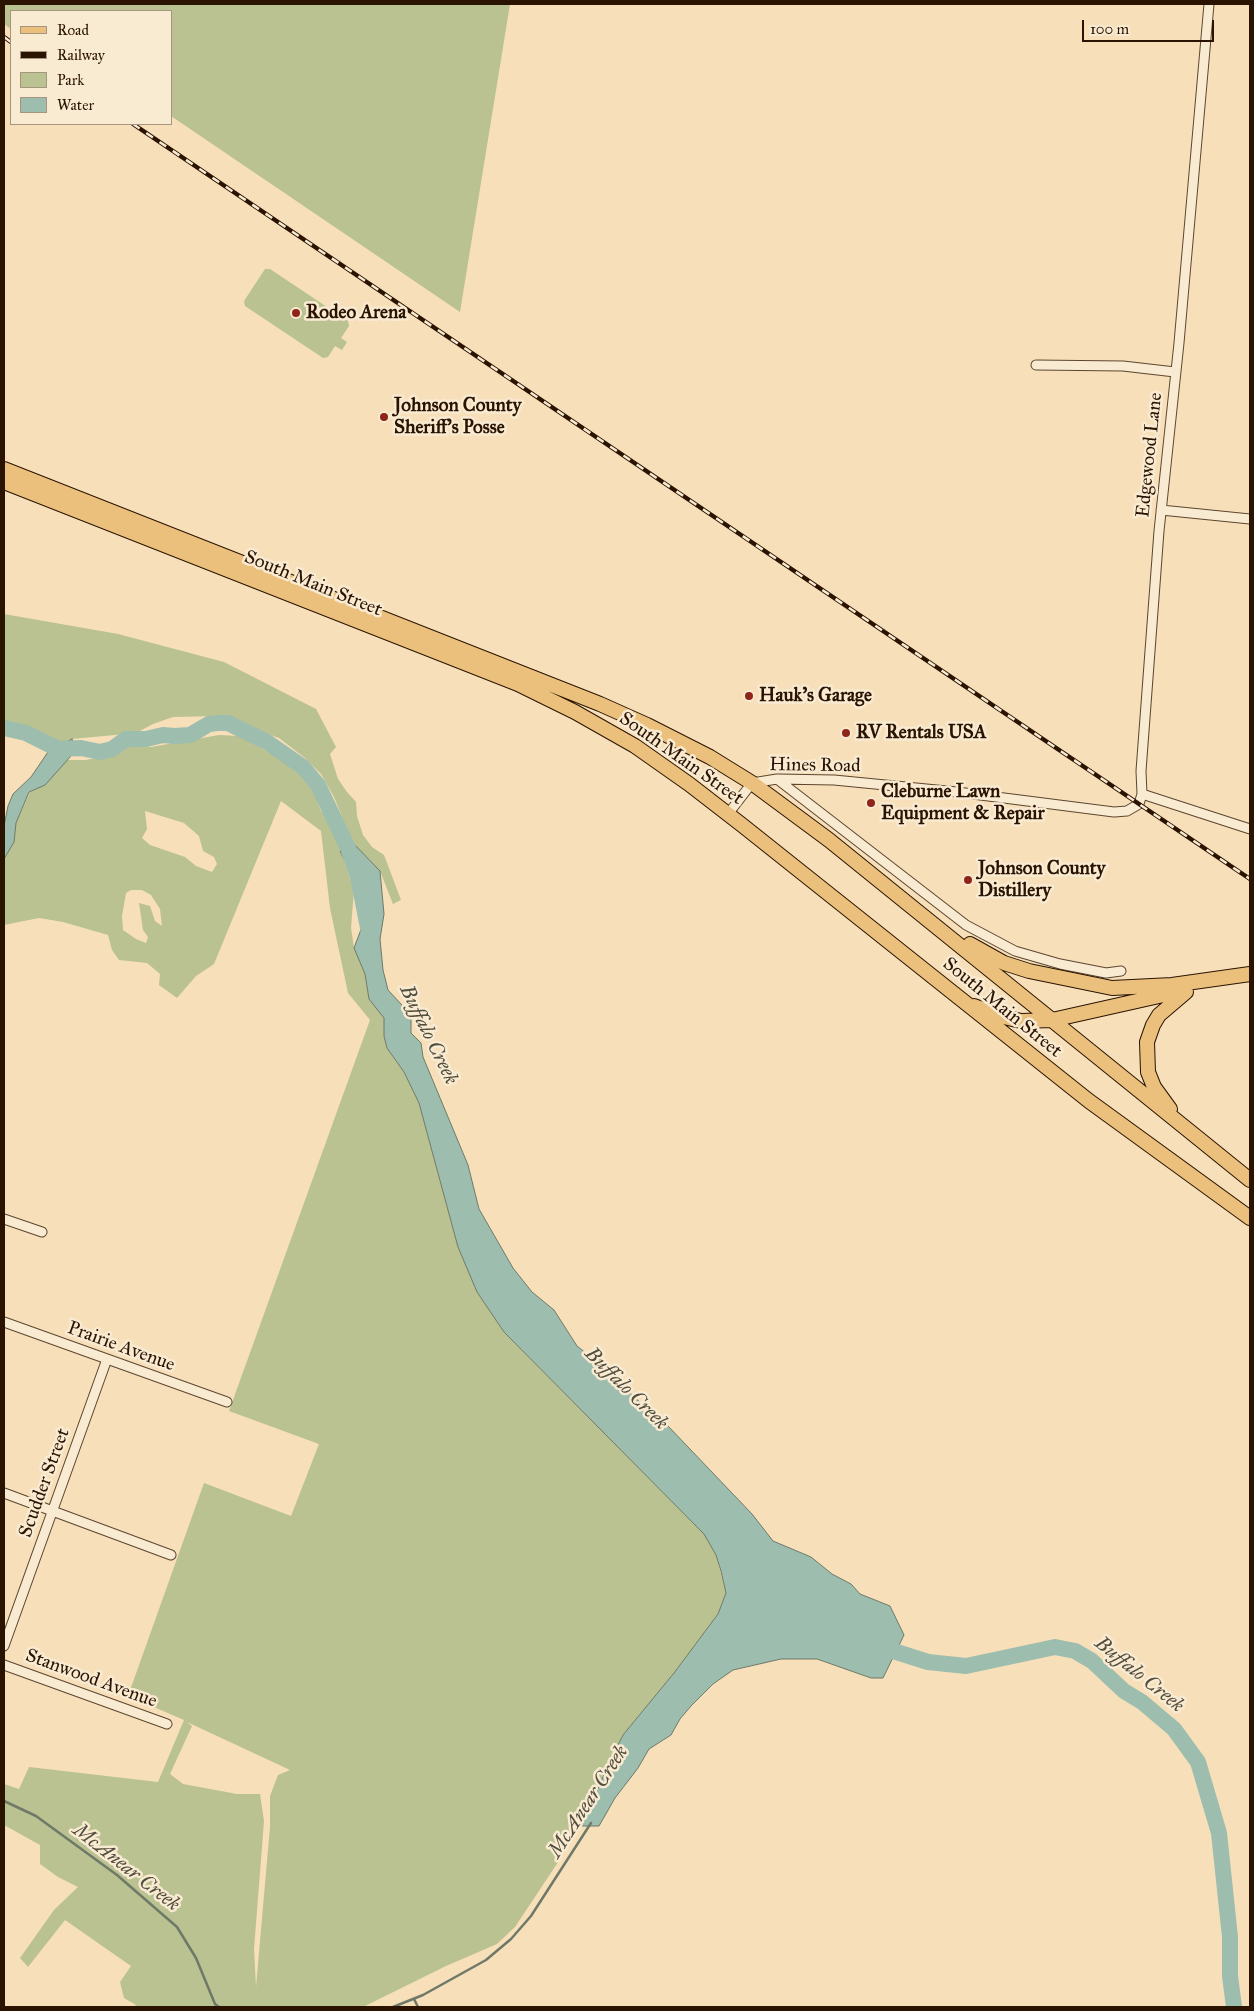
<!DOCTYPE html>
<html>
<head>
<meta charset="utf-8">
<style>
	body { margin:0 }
	#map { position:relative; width:1254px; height:2011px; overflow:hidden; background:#f6dfb9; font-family:"IM FELL Great Primer",serif }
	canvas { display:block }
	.frame { position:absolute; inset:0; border:5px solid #2a1300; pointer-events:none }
	.legend { position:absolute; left:10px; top:10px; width:162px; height:115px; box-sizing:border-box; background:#f9ead2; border:1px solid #a6947e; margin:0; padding:6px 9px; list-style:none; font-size:15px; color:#2a1300 }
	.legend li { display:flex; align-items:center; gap:10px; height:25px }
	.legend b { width:25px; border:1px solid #a6947e }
	.scale { position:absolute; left:1082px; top:20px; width:132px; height:22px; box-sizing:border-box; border:2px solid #2a1300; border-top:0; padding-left:6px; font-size:15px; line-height:18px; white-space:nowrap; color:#2a1300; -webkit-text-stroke:4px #f9ead2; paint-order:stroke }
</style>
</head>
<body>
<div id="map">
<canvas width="1254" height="2011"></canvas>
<div class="frame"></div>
<ul class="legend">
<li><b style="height:6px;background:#ebc07c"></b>Road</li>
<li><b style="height:6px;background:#2a1300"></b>Railway</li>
<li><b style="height:14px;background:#bac291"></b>Park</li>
<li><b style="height:14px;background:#9dbdae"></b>Water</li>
</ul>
<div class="scale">100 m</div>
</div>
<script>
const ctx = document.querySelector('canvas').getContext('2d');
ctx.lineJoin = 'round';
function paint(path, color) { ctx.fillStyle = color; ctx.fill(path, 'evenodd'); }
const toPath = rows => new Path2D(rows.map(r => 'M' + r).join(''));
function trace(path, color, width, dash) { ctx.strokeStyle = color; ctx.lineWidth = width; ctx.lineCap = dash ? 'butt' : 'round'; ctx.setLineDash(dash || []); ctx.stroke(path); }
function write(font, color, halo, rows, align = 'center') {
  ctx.font = font + ' "IM FELL Great Primer",serif'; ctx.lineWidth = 5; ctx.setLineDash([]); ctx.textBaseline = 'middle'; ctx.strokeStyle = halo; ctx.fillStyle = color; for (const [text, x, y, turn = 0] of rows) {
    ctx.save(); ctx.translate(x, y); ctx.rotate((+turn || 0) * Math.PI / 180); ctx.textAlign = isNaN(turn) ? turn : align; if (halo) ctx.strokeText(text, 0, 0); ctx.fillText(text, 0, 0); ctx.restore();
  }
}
paint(toPath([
	[4,4,510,4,460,312,171,116,171,11,11,11,11,29,4,24],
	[265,269,270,269,348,321,349,326,341,338,347,342,342,350,335,346,328,357,323,358,245,306,244,301],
	[4,614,118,634,224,662,316,709,336,747,330,754,338,779,347,792,356,802,357,816,363,835,372,847,384,855,401,900,393,904,380,871,352,842,334,797,321,774,305,758,279,738,218,716,173,717,153,724,136,733,72,739,63,744,45,735,4,721],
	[219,735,239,736,290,764,313,790,321,811,332,825,354,890,351,928,354,948,365,974,369,999,384,1017,384,1036,387,1048,404,1072,419,1103,458,1247,477,1292,504,1332,704,1534,716,1555,726,1593,718,1614,674,1673,623,1735,582,1826,515,1927,497,1944,446,1966,363,2007,134,2007,136,2005,124,1998,120,1982,131,1966,65,1920,28,1967,20,1958,54,1910,78,1887,58,1877,40,1864,40,1845,4,1825,4,1784,19,1789,29,1767,158,1782,184,1720,128,1696,204,1483,291,1516,319,1444,229,1411,370,1020,348,993,330,908,321,831,281,801,214,964,196,976,177,998,159,985,160,974,147,963,119,960,112,950,108,935,63,922,39,918,4,925,4,859,14,842,16,823,30,792,45,784,67,760,86,760,109,755,132,744,151,747],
	[145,811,184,823,199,836,203,851,214,857,217,864,212,872,196,866,185,857,150,845,142,838,147,829],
	[131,890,142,890,151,895,160,909,162,926,155,921,150,906,139,903,143,930,148,937,146,943,136,939,123,930,122,916,126,893],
	[187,1722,290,1770,278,1775,270,1796,270,1827,256,1987,254,1949,264,1821,260,1794,237,1794,183,1784,170,1774,192,1726]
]), '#bac291');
const water = toPath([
	[72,739,75,747,71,756,45,785,29,792,16,823,14,842,4,859,4,826,8,806,13,794,31,777,48,752,72,739],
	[352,842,380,871,384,914,380,939,383,970,388,990,401,1004,411,1018,411,1033,421,1043,423,1057,468,1165,479,1209,513,1268,532,1292,554,1310,577,1346,597,1362,645,1407,668,1426,752,1514,773,1541,811,1557,832,1574,851,1584,860,1594,890,1606,904,1635,883,1678,871,1678,817,1659,781,1659,733,1670,713,1684,691,1706,680,1719,671,1735,649,1749,638,1768,615,1798,599,1826,582,1826,609,1763,623,1735,674,1673,718,1614,726,1593,721,1571,716,1555,704,1534,504,1332,477,1292,458,1247,419,1103,404,1072,387,1048,384,1036,384,1018,369,999,365,974,354,948,368,911,365,894,354,873,347,865,340,851,352,842]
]);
paint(water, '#9dbdae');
trace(water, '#6f7968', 1);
trace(toPath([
	[4,1801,36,1816,117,1875,177,1927,196,1958,215,2004,219,2007],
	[414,1999,418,2007],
	[393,2007,423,1995,486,1960,511,1939,531,1916,591,1823]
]), '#6f7968', 2.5);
trace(toPath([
	[4,728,26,733,58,749,81,748,100,752,112,749,126,739,146,739,163,735,174,736,190,735,209,724,218,723,228,723,267,742,303,767,318,785,348,848,358,877,370,938],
	[876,1643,887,1649,928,1662,966,1666,1055,1647,1075,1651,1092,1661,1124,1691,1142,1702,1174,1729,1198,1762,1219,1833,1230,1937,1230,1976,1234,2007]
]), '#9dbdae', 16);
const minor = toPath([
	[1036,365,1123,366,1175,372],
	[1161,510,1250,519],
	[777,779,966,925,1015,951,1060,964,1106,973,1121,971],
	[1142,794,1250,829],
	[728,814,752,783,777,779,834,780,957,792,1114,812,1127,811,1139,804,1142,794,1141,771,1159,531,1179,343,1209,4],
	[4,1219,42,1232],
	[4,1322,227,1402],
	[4,1493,171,1555],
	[4,1646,107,1359],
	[4,1665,167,1724]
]);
const primary = toPath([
	[4,469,600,704,647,725,710,757,752,783,829,840,1250,1180],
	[4,482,518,684,575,712,635,746,689,784,742,825,1089,1101,1250,1218],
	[970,944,1004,963,1029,971,1112,988,1172,985,1250,974],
	[974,1006,1004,1017,1021,1021,1052,1020,1177,992],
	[1170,1109,1154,1087,1148,1072,1147,1042,1153,1025,1159,1015,1186,992]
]);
trace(minor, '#5d462e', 11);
trace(primary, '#2a1300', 16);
trace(minor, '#f9ead2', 9);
trace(primary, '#ebc07c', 14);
const rail = toPath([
	[4,37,11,42],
	[133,124,1250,879]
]);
trace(rail, '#2a1300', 4.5);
trace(rail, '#f9ead2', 2.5, [8]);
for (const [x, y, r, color] of [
	[296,313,5,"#8f2418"],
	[384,417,5,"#8f2418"],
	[749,696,5,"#8f2418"],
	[846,733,5,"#8f2418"],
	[871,803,5,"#8f2418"],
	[968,880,5,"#8f2418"]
]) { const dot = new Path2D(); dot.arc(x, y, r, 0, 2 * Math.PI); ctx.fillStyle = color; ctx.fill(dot); trace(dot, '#f9ead2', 2); }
write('bold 19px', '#2a1300', '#f9ead2', [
	["Rodeo Arena",306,313],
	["Johnson County",394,406],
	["Sheriff’s Posse",394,428],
	["Hauk's Garage",759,696],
	["RV Rentals USA",856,733],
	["Cleburne Lawn",881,792],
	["Equipment & Repair",881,814],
	["Johnson County",978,869],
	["Distillery",978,891]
], 'left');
write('19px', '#2a1300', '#f9ead2', [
	["Edgewood Lane",1150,455,-84],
	["South Main Street",313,584,22],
	["South Main Street",681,759,35],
	["Hines Road",815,766,1],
	["South Main Street",1002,1008,39],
	["Prairie Avenue",121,1347,20],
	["Scudder Street",45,1483,-70],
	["Stanwood Avenue",91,1679,20]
]);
write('italic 20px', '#524e3d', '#f9ead2', [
	["Buffalo Creek",428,1035,64],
	["Buffalo Creek",626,1389,45],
	["Buffalo Creek",1139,1675,39],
	["McAnear Creek",589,1802,-57],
	["McAnear Creek",126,1868,38]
]);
</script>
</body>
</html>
